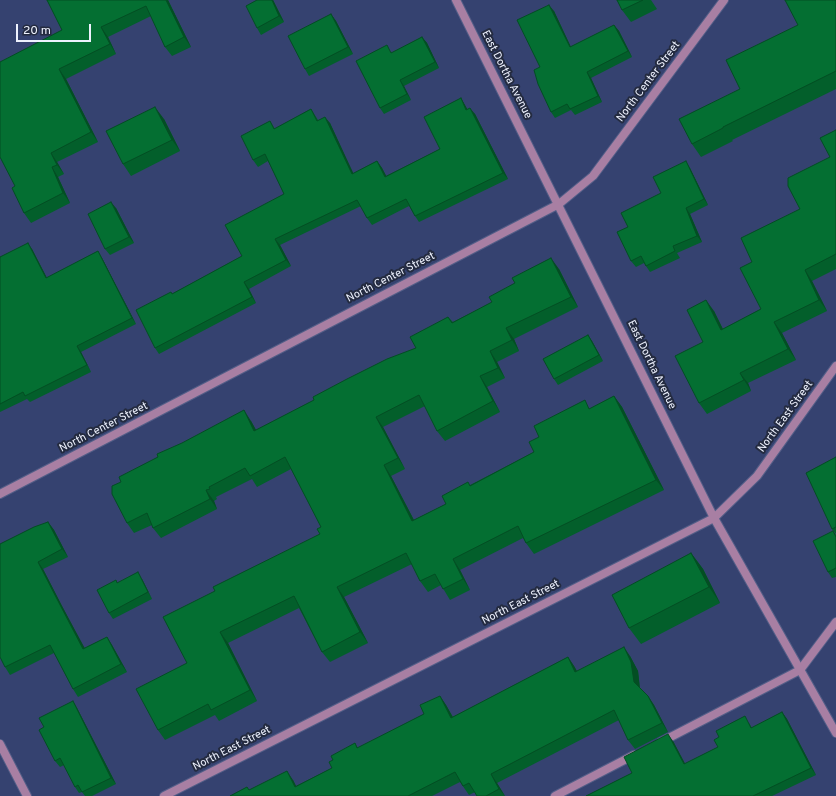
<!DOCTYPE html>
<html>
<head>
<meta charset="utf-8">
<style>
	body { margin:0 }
	#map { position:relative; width:836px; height:796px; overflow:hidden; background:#354270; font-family:Overpass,sans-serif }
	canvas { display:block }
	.scale { position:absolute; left:16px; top:24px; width:75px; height:18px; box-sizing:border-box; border:2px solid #eef2fe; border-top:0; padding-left:5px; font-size:12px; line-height:14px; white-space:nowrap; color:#eef2fe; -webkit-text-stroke:3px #242b40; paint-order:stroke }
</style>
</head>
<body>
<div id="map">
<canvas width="836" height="796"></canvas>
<div class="scale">20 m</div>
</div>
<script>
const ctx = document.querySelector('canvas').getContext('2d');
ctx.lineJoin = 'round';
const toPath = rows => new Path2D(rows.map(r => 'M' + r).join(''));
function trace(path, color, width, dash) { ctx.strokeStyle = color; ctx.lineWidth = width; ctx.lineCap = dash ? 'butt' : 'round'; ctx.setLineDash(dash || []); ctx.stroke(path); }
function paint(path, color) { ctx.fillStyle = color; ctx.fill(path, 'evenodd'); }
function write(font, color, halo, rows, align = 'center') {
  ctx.font = font + ' Overpass,sans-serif'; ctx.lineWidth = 4; ctx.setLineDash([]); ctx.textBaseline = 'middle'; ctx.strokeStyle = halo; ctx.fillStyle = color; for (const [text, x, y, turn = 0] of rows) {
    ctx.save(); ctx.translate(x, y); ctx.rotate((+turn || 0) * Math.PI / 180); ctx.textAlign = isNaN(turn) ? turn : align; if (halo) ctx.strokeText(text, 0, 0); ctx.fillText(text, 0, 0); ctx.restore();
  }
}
const lane = toPath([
	[661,742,800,670,836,622],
	[555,796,634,755]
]);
const street = toPath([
	[456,0,714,518,836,733],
	[0,494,559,204,593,176,724,0],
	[0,744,27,796],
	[164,796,714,518,757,476,836,366]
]);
trace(lane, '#535e87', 10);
trace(street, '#535e87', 10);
trace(lane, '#a87fa3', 8);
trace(street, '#a87fa3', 8);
paint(toPath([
	[47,0,168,0,191,47,172,56,165,47,151,16,108,37,116,54,66,79,98,142,57,162,64,174,58,177,70,203,31,223,24,213,15,186,62,30],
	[273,0,284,22,261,35,257,28],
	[617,0,651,0,657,9,631,22,622,10],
	[836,0,836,89,732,140,733,141,701,157,692,144,740,89,798,25],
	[554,11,571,47,614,25,619,31,632,57,591,78,602,102,575,115,571,110,555,118,551,112,540,67],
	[331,14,336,21,353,54,309,76,305,69],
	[422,37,427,43,439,68,404,86,411,100,384,114,380,108,392,51,392,53],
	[461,98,467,109,475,114,508,179,419,222,415,216,409,206,372,225,367,218,361,206,280,245,291,266,249,289,256,303,159,354,155,348,172,294,242,256,284,194,268,161,258,167,253,160,270,121,275,129,311,109,318,120,330,123,353,174,377,161,382,168,386,176,440,149],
	[164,119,180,151,131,176,123,164],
	[836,130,836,269,812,281,827,311,782,333,796,360,748,383,751,391,707,414,699,403,703,342,714,311,723,329,761,309,752,262,800,209,830,157],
	[690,168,708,205,690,214,702,242,677,253,680,258,650,272,644,263,636,267,631,261,661,193],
	[116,208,134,243,110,255,105,249],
	[32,249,47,278,98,251,102,258,136,324,81,352,91,372,30,402,27,399,0,412,0,257],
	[559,269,578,307,514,339,519,351,497,362,505,378,487,387,500,412,445,441,437,431,425,406,383,427,405,469,391,476,414,520,446,504,470,485,534,452,539,437,614,396,622,407,664,490,534,554,526,543,523,538,460,570,470,590,450,600,441,585,428,592,420,581,412,564,344,597,368,643,330,662,322,652,299,608,228,643,257,701,219,721,215,715,165,740,158,730,187,663,215,591,320,534,321,527,291,469,257,487,252,479,216,497,217,499,214,501,217,509,161,538,153,528,152,525,134,533,127,523,121,482,158,457,251,421,256,430,416,348,448,317,453,322],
	[588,335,592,341,603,361,558,385,554,379],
	[836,457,836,534,832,529],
	[48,522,54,530,68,557,43,569,62,606,84,648,107,637,112,645,127,672,78,697,73,689,54,653,10,675,5,667],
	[833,531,836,535,836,577,832,578,828,572],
	[691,553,703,569,720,603,641,644,629,628],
	[142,579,152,599,113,619,109,613,118,583],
	[630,656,638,671,640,688,648,696,654,705,668,732,635,749,628,740,619,720,497,783,505,796,477,796,475,792,469,795,460,782,432,796,230,796,247,787,249,790,293,780,296,786,332,768,333,760,355,743,358,748,424,714,440,696,446,705,453,717,568,657,574,666,577,671],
	[73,701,77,708,116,784,92,796,85,796,82,792,79,793,75,787,64,765,60,767,55,761,44,727],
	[782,712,787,719,816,775,772,796,586,796,632,773,673,741,685,764,718,747,749,723,752,728]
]), '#035f2b');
paint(toPath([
	[166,0,168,0,191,47,184,37],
	[272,0,273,0,284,22,279,16],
	[549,5,554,11,574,54,570,47],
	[331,14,336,21,353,54,348,47],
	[614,25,619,31,632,57,628,51],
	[101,27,108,37,116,54,110,44],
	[422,37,427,43,439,68,435,62],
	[59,69,66,79,98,142,91,132],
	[587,72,591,78,602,102,598,96],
	[400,80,404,86,411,100,407,94],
	[461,98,465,105,471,116,466,110],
	[155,107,164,119,180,151,172,140],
	[470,108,475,114,508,179,503,173],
	[325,117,330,123,357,181,352,174],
	[51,153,57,162,64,174,57,165],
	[377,161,382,168,390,183,385,177],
	[686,161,690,168,708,205,704,199],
	[52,167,58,177,70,203,63,193],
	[111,202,116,208,134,243,129,237],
	[686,208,690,214,702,242,697,236],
	[275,239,280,245,291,266,286,260],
	[28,243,32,249,50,284,46,278],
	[98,251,102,258,136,324,132,318],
	[551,258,559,269,578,307,571,297],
	[805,270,812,281,827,311,819,300],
	[244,282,249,289,256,303,252,297],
	[706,300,714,311,728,340,721,330],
	[774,322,782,333,796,360,788,349],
	[506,328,514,339,519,351,512,340],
	[588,335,592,341,603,361,599,355],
	[77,346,81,352,91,372,87,365],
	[490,351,497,362,505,378,498,368],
	[740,373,748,383,751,391,744,380],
	[480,376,487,387,500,412,493,401],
	[614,396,622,407,664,490,656,480],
	[244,410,251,421,262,441,254,431],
	[376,417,383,427,405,469,398,458],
	[384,465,391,476,420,532,412,521],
	[206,490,214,501,217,509,210,499],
	[48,522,54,530,68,557,62,549],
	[691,553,703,569,720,603,709,587],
	[453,559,460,570,470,590,463,579],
	[38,562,43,569,62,606,89,656,83,649,57,599],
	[138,572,142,579,152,599,148,592],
	[337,587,344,597,368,643,360,632],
	[220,632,228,643,257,701,250,690],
	[107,637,112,645,127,672,121,664],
	[624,647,630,656,638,671,640,691,634,682],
	[568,657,574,666,582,681,575,672],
	[440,696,446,705,458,727,451,718],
	[648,696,654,705,668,732,662,723],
	[73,701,77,708,116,784,111,778],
	[782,712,787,719,816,775,811,768],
	[668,734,673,741,689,771,684,764],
	[287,771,293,780,301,796,295,787],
	[491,774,497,783,505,796,499,789]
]), '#034e23');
const building = toPath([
	[47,0,166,0,184,37,165,47,146,6,101,27,110,44,59,69,91,132,51,153,57,165,52,167,63,193,24,213,12,188,15,186,0,157,0,62,62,30,47,0],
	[257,0,272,0,279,16,257,28,246,6,257,0],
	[617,0,643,0,622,10,617,0],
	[785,0,836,0,836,71,723,127,723,128,692,144,679,119,740,89,726,60,798,25,785,0],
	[549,5,570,47,614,25,628,51,587,72,598,96,570,109,567,104,551,112,538,84,534,70,540,67,517,20,549,5],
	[331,14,348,47,305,69,288,36,331,14],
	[422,37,435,62,400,80,407,94,380,108,356,61,387,45,391,53,422,37],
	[461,98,466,110,470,108,503,173,415,216,406,199,367,218,357,200,275,239,286,260,244,282,252,297,155,348,136,310,171,292,172,294,242,256,225,225,284,194,265,154,253,160,241,136,270,121,274,129,311,109,317,121,325,117,352,174,377,161,385,177,440,149,424,117,461,98],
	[155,107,172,140,123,164,106,131,155,107],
	[836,130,836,254,805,270,819,300,774,322,788,349,740,373,744,380,699,403,675,356,703,342,687,310,706,300,721,330,761,309,740,268,752,262,741,238,800,209,788,186,788,178,830,157,820,138,836,130],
	[686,161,704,199,686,208,697,236,673,246,675,251,646,266,641,256,631,261,617,232,628,227,621,213,661,193,653,177,686,161],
	[111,202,129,237,105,249,88,214,111,202],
	[28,243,46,278,98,251,132,318,77,346,87,365,25,396,23,392,0,404,0,257,28,243],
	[551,258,571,297,506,328,512,340,490,351,498,368,480,376,493,401,437,431,419,395,376,417,398,458,384,465,412,521,446,504,442,496,468,482,470,486,534,452,529,442,539,437,534,426,585,400,589,409,614,396,656,480,526,543,518,526,453,559,463,579,443,589,435,574,420,581,406,553,337,587,360,632,322,652,294,596,220,632,250,690,211,710,208,704,158,730,136,689,187,663,163,617,215,591,213,587,320,534,317,529,321,527,285,457,250,476,245,468,209,487,210,489,206,490,210,499,153,528,147,513,127,523,112,494,112,486,121,482,119,477,158,457,157,454,182,443,244,410,254,431,314,400,313,397,347,379,387,359,416,348,410,337,448,317,452,323,492,302,489,297,515,283,512,278,551,258],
	[588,335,599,355,554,379,543,359,588,335],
	[836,457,836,527,832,529,806,473,836,457],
	[48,522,62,549,38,562,57,599,83,649,107,637,121,664,73,689,50,645,5,667,0,657,0,544,34,527,48,522],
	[833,531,836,537,836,568,828,572,813,541,833,531],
	[691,553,709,587,629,628,612,595,691,553],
	[138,572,148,592,109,613,97,590,116,580,117,583,138,572],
	[624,647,631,662,634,682,648,696,662,723,628,740,614,710,491,774,499,789,486,796,477,796,469,783,463,786,455,772,408,796,230,796,247,787,249,790,287,771,295,787,332,768,329,762,333,760,331,756,355,743,357,748,424,714,420,705,440,696,451,718,568,657,575,672,624,647],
	[73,701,111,778,82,792,78,785,75,787,60,758,55,761,39,730,44,727,39,718,73,701],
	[782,712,811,768,753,796,586,796,632,773,624,757,668,734,684,764,718,747,714,740,719,737,716,731,745,716,751,728,782,712]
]);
paint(building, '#046f32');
trace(building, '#034e23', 1);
write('11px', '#eef2fe', '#242b40', [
	["East Dortha Avenue",506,75,63],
	["North Center Street",649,82,-53],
	["North Center Street",391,278,-27],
	["East Dortha Avenue",651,365,64],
	["North East Street",786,417,-54],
	["North Center Street",104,428,-27],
	["North East Street",521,603,-27],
	["North East Street",232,749,-27]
]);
</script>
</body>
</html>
